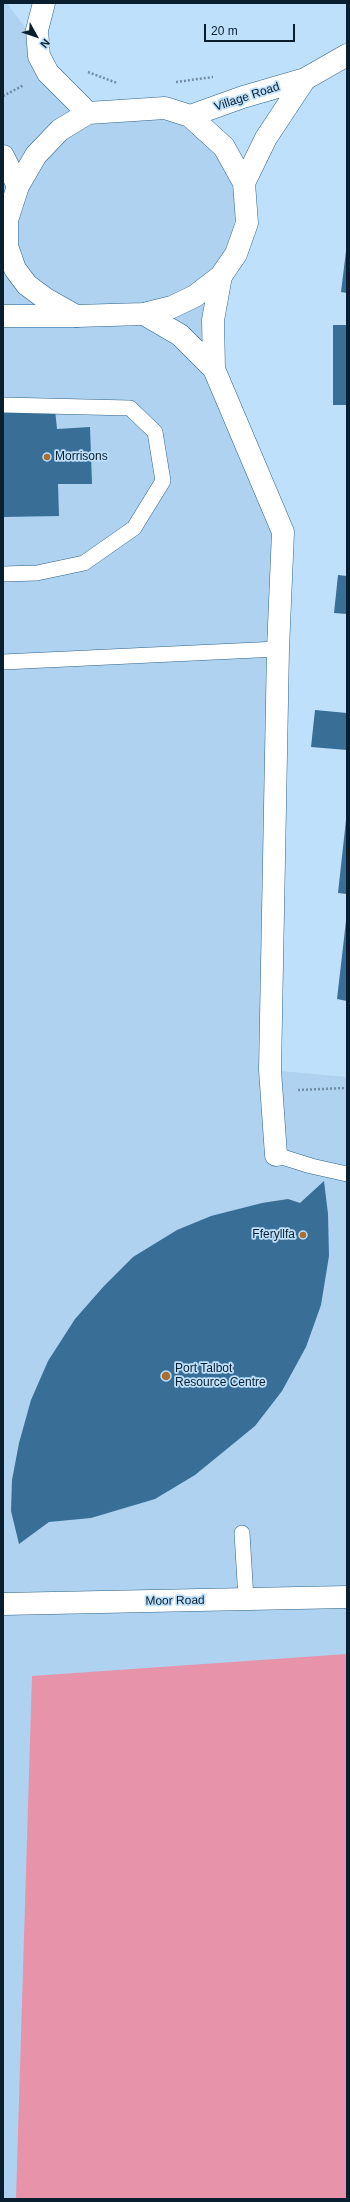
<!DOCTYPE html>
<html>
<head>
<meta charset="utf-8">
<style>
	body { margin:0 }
	#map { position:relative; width:350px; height:2202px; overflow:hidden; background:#bfe0fb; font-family:Arial,sans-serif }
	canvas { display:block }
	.frame { position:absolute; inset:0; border:4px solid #091f30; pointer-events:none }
	.north { position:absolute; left:16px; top:16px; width:40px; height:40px; -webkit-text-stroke:3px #bfe0fb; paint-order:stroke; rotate:130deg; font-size:11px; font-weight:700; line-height:16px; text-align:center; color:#091f30 }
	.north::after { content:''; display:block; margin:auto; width:14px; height:18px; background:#091f30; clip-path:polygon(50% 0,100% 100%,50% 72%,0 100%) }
	.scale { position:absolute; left:204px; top:24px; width:91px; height:18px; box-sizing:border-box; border:2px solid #091f30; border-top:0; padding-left:5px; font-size:12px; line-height:14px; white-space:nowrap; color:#091f30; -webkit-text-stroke:3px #bfe0fb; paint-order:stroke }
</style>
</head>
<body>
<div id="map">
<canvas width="350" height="2202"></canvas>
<div class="frame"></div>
<div class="north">N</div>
<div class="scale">20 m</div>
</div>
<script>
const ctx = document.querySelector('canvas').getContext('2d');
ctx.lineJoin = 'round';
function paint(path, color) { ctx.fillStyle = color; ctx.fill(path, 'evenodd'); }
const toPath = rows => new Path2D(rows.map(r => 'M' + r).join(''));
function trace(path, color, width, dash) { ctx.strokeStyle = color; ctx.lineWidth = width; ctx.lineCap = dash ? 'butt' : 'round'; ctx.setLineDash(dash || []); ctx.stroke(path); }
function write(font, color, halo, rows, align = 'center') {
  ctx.font = font + ' Arial,sans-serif'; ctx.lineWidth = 3.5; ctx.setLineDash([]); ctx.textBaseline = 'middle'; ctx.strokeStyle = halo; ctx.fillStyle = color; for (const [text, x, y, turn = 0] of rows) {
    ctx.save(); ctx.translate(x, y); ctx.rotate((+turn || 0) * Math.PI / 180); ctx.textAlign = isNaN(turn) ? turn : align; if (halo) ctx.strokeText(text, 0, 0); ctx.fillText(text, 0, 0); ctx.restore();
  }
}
paint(toPath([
	[3,3,7,3,88,113,190,116,244,183,221,276,214,369,283,532,270,1070,347,1077,347,2199,3,2199]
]), '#aed2f0');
paint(toPath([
	[347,1654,347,2199,16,2199,32,1676]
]), '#e793a9');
paint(toPath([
	[346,251,347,251,347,293,341,292],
	[333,325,347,325,347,405,333,405],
	[54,400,57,429,90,427,92,484,58,484,59,516,3,517,3,402],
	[338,575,347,576,347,614,334,613],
	[315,710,347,713,347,750,311,747],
	[346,820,347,820,347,894,338,893],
	[346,921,347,921,347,1001,337,999],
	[324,1181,328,1214,329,1256,321,1305,306,1347,282,1391,255,1426,195,1475,155,1499,91,1518,49,1522,19,1544,11,1511,12,1480,19,1443,31,1400,48,1361,75,1319,104,1286,133,1257,177,1230,211,1216,262,1203,288,1199,300,1203]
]), '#396e96');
const lane = toPath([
	[3,405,130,408,155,432,163,481,134,528,84,563,37,573,3,574],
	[3,662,278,649],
	[276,1155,311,1166,347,1174],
	[242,1533,246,1599]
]);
const street = toPath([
	[221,276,213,320,214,369,283,532,278,649,270,1070,276,1155],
	[144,314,180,335,214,369],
	[3,316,76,316],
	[3,1604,347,1597]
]);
const secondary = toPath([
	[44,3,37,30,39,56,48,73,88,113],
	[165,108,190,116,224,147,244,183,247,223,236,254,221,276,195,296,172,307,144,314,76,316,46,299,27,285,15,269,7,246,7,220,18,186,36,155,60,130,88,113,165,108],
	[190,116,243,97,305,79,347,55],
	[3,156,18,186],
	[244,183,266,138,305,79]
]);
trace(lane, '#2d638a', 16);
trace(street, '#2d638a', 23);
trace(secondary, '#2d638a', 23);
trace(toPath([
	[88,72,117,83],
	[176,82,213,77],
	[3,96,24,85],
	[298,1090,347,1088]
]), '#718da4', 2.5, [2, 2]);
trace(lane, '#fff', 15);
trace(street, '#fff', 22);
trace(secondary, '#fff', 22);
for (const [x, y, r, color] of [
	[47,457,4,"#aa6e31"],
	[303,1235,4,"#aa6e31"],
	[166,1376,5,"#aa6e31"]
]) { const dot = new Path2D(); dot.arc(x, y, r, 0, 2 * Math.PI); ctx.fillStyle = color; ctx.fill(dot); trace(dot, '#bfe0fb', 1.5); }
write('12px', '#091f30', '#bfe0fb', [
	["Village Road",247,97,-18],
	["Moor Road",175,1601,-1]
]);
write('12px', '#091f30', '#bfe0fb', [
	["Morrisons",55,457],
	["Fferyllfa",295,1235,"right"],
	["Port Talbot",175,1369],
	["Resource Centre",175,1383]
], 'left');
</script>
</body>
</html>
